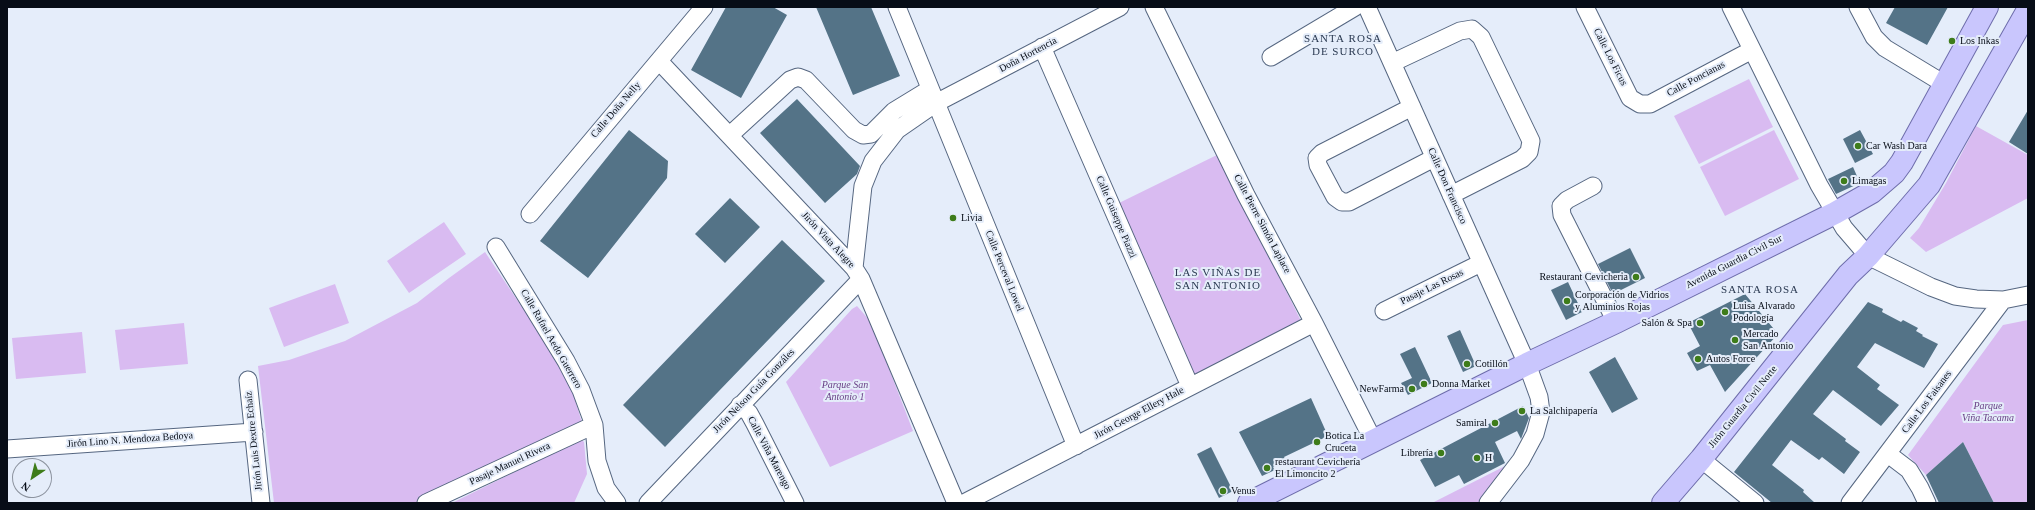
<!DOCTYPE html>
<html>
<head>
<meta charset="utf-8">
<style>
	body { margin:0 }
	#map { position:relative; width:2035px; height:510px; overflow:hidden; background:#e5edfa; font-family:Georgia,serif }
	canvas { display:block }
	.frame { position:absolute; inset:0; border:8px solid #070d17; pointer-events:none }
	.north { position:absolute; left:12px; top:458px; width:40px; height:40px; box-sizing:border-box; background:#e5edfa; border:1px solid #8c939f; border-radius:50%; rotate:215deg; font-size:11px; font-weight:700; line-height:16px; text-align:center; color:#070d17 }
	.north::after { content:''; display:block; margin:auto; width:14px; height:18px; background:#3e7c1a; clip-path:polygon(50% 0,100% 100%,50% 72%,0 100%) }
</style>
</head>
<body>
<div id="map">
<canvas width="2035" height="510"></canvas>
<div class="frame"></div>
<div class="north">N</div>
</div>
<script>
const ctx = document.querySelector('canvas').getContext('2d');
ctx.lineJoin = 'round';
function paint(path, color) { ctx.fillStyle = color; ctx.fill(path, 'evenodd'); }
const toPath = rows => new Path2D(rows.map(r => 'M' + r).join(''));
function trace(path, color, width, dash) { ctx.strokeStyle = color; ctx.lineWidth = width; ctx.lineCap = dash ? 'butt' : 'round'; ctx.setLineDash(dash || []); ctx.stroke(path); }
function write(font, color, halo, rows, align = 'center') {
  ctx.font = font + ' Georgia,serif'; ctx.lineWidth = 4; ctx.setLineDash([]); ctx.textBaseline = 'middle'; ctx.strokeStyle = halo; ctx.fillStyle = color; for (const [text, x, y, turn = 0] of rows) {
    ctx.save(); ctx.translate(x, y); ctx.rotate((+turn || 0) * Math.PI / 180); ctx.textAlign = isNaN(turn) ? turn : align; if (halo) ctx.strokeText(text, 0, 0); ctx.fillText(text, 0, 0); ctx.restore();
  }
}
paint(toPath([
	[1749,79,1773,127,1699,164,1674,116],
	[1976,126,2028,155,2028,198,1926,252,1910,238,1919,228,1946,183],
	[1774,130,1799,179,1725,216,1700,167],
	[1219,154,1302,323,1190,377,1119,203],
	[444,222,466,254,409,293,387,261],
	[485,252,548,346,573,393,583,426,417,503,274,503,258,366,289,360,345,341,417,303,449,278],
	[335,284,349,323,284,347,269,308],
	[857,306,871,322,913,431,830,467,786,382,852,309],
	[2028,320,2028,503,1994,503,1963,442,1926,475,1908,455,2003,325],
	[184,323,188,364,120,370,115,330],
	[82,332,86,373,16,379,12,338],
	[581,439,584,442,587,474,574,503,452,503],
	[1505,466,1478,503,1432,503]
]), '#d9bbf1');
paint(toPath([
	[726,7,773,7,787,15,741,98,691,70],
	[816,7,871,7,900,76,853,95],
	[1895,7,1948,7,1927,45,1886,23],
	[797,99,860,166,857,174,825,203,760,133],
	[2028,110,2028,154,2009,142],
	[629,130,668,161,667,178,588,278,540,241],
	[1860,130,1873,154,1855,163,1843,139],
	[1853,167,1860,183,1836,194,1828,179],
	[730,198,760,227,725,263,695,234],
	[782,240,825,281,665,447,623,405],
	[1630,248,1645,278,1613,294,1598,264],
	[1568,282,1582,312,1566,320,1551,290],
	[1745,294,1778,334,1725,392,1710,365,1697,371,1687,353,1700,346,1688,323],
	[1868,302,1883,309,1882,312,1901,322,1903,320,1918,328,1916,331,1923,335,1922,336,1938,344,1924,368,1875,343,1857,367,1880,385,1877,389,1899,405,1881,426,1833,390,1813,414,1846,439,1845,441,1860,452,1844,474,1822,457,1819,460,1791,440,1772,465,1804,490,1803,492,1815,503,1772,503,1734,472],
	[1460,330,1476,366,1463,372,1447,336],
	[1415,347,1432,383,1408,395,1401,383,1412,378,1400,354],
	[1615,357,1638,399,1612,413,1589,372],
	[1311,398,1328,436,1284,457,1286,461,1273,467,1275,470,1262,476,1239,432],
	[1523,406,1529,418,1521,439,1517,431,1495,442,1505,463,1464,484,1459,475,1435,487,1420,460],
	[1963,442,1994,503,1939,503,1926,475],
	[1211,447,1233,491,1219,498,1197,454]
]), '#547387');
const minor = toPath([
	[897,7,1076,446],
	[1154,7,1246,195,1314,323,1373,440],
	[1367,7,1527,364,1539,397,1541,412,1535,434,1521,460,1488,503],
	[1585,7,1630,98,1640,104,1650,104,1752,50],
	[1731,7,1819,185,1844,228,1868,256,1931,287,1955,296,1976,299,2003,300,2028,295],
	[1858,7,1874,37,1885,48,1946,85],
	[1042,47,1190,386],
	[1271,57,1355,7],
	[659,61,854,268,861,279,956,503],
	[1392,63,1460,31,1472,29,1481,37,1531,141,1529,152,1522,159,1451,195],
	[1412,107,1322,153,1317,158,1318,165,1335,197,1342,202,1349,202,1434,158],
	[730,135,790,80,798,77,806,80,854,130,863,135,871,134,894,111,930,89],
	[1593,186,1567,200,1561,206,1562,215,1616,322],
	[530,214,704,7],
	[496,247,566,361,581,390,594,425,597,461,606,488,617,503],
	[854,268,863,186,873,161,897,130,936,103,1120,7],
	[1384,311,1481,263],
	[248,380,261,503],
	[740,405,749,413,755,424,795,503],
	[7,449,254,432],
	[1888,454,1909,470,1920,488,1927,503],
	[1701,459,1755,503],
	[426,503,594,425],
	[648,503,861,279],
	[964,503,1314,323],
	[1850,503,2003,300]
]);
const major = toPath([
	[1249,503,1527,364,1616,322,1835,213,1872,192,1894,173,1902,162,1987,7],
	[1663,503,1701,459,1848,275,1868,256,1929,185,2028,10]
]);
trace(minor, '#556680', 19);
trace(major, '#6e6dab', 24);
trace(minor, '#fff', 17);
trace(major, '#c9c6fd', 22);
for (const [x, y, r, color] of [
	[1952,41,4,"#3e7c1a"],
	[1858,146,4,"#3e7c1a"],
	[1844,181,4,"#3e7c1a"],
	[953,218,4,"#3e7c1a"],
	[1636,277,4,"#3e7c1a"],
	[1567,301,4,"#3e7c1a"],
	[1725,312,4,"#3e7c1a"],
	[1700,323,4,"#3e7c1a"],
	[1735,340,4,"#3e7c1a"],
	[1698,359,4,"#3e7c1a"],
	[1467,364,4,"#3e7c1a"],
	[1424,384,4,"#3e7c1a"],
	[1412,389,4,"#3e7c1a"],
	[1522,411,4,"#3e7c1a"],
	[1495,423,4,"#3e7c1a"],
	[1317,442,4,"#3e7c1a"],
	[1441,453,4,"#3e7c1a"],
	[1477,458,4,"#3e7c1a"],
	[1267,468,4,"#3e7c1a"],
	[1223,491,4,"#3e7c1a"]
]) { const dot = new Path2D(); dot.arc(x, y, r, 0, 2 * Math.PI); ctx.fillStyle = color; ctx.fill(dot); trace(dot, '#e5edfa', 1.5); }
write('10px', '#070d17', '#e5edfa', [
	["Los Inkas",1960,41],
	["Car Wash Dara",1866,146],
	["Limagas",1852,181],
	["Livia",961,218],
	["Restaurant Cevicheria",1628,277,"right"],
	["Corporación de Vidrios",1575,295],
	["y Aluminios Rojas",1575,307],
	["Luisa Alvarado",1733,306],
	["Podología",1733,318],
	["Salón & Spa",1692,323,"right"],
	["Mercado",1743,334],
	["San Antonio",1743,346],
	["Autos Force",1706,359],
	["Cotillón",1475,364],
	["Donna Market",1432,384],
	["NewFarma",1404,389,"right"],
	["La Salchipapería",1530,411],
	["Samiral",1487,423,"right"],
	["Botica La",1325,436],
	["Cruceta",1325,448],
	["Librería",1433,453,"right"],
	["H",1485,458],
	["restaurant Cevichería",1275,462],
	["El Limoncito 2",1275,474],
	["Venus",1231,491]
], 'left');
write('10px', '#070d17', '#e5edfa', [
	["Doña Hortencia",1028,55,-28],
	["Calle Los Ficus",1610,57,63],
	["Calle Poncianas",1696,79,-28],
	["Calle Doña Nelly",616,110,-49],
	["Calle Don Francisco",1447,186,66],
	["Calle Guiseppe Piazzi",1116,217,67],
	["Calle Pierre Simón Laplace",1262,224,62],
	["Jirón Vista Alegre",828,240,47],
	["Avenida Guardia Civil Sur",1734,262,-27],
	["Calle Perceval Lowel",1004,271,68],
	["Pasaje Las Rosas",1432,287,-26],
	["Calle Rafael Aedo Guerrero",551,339,60],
	["Jirón Nelson Guía Gonzáles",754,391,-46],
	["Calle Los Faisanes",1927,402,-53],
	["Jirón Guardia Civil Norte",1743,407,-51],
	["Jirón George Ellery Hale",1139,413,-28],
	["Jirón Lino N. Mendoza Bedoya",130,440,-4],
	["Jirón Luis Dextre Echaíz",254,441,-96],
	["Calle Viña Marengo",769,453,62],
	["Pasaje Manuel Rivera",510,464,-25]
]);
write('italic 10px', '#683f85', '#e5edfa', [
	["Parque San",845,385],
	["Antonio 1",845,397],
	["Parque",1988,406],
	["Viña Tacama",1988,418]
]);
ctx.letterSpacing = '1px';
write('11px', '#2a3951', '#e5edfa', [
	["SANTA ROSA",1343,39],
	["DE SURCO",1343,52],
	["LAS VIÑAS DE",1218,273],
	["SAN ANTONIO",1218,286],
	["SANTA ROSA",1760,290]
]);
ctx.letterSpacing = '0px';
</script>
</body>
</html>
